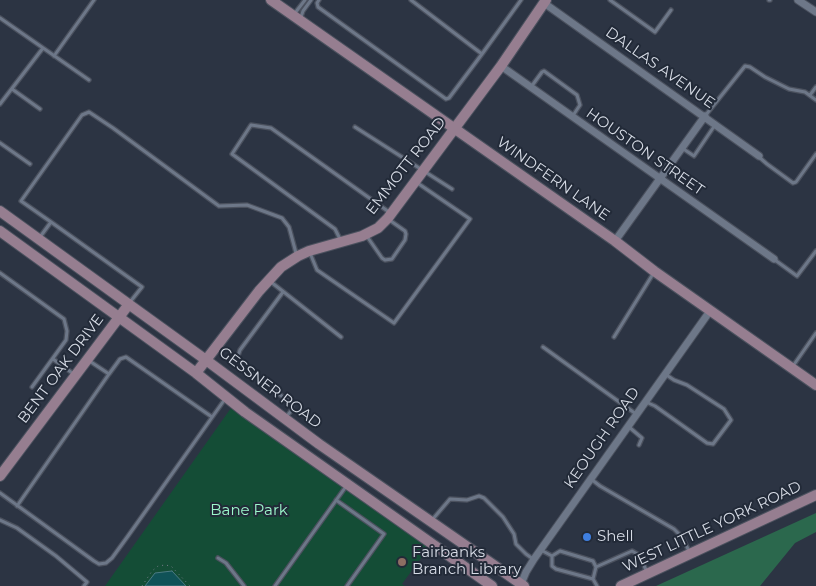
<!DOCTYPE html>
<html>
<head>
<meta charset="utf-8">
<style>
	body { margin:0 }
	canvas { display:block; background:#2c3443 }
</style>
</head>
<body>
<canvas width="816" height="586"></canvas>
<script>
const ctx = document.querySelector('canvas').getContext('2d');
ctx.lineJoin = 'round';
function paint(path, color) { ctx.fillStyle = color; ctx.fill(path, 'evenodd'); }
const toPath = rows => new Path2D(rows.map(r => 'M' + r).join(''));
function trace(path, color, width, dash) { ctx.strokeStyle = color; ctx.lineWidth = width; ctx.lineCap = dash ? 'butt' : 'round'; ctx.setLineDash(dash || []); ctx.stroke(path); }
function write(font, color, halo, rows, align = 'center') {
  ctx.font = font + ' Montserrat,sans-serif'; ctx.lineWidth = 4; ctx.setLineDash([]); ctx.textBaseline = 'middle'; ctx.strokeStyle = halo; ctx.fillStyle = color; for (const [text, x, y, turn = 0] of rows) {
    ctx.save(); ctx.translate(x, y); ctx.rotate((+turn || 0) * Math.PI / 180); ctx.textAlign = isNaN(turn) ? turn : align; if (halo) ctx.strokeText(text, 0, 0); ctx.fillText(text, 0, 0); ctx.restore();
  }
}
paint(toPath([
	[231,408,429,547,402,584,405,586,105,586]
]), '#144d36');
paint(toPath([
	[816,513,816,532,795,543,760,586,656,586]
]), '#2b684d');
const water = toPath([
	[172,571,186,586,145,586,155,573,172,571]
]);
paint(water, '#105257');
trace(water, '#4c7b82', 1);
const lane = toPath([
	[319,0,317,3,318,7,446,99,449,98,482,54,521,0],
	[411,0,482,54],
	[610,0,655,32,671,10],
	[769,0,770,0],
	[295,13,305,0],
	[301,17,303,11,311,0],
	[0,18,89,80],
	[54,56,94,0],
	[531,87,542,72,544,71,577,95,580,105,572,117],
	[12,89,40,109],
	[810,95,816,87],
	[0,104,43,48],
	[705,116,745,66,750,67,765,77,789,89,805,92,816,100],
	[355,127,452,189],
	[0,143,30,164],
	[682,148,694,156,715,125],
	[759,157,767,164,793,183,796,182,816,154],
	[51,222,21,201,82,115,89,112,113,128,219,206,247,205,282,218,289,227,296,253],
	[366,235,382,258,385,260,392,259,405,240,406,234,405,231,388,219],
	[40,237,51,222,142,287,130,302],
	[340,239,335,229,232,154,251,125,271,128,389,212],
	[310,253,317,270,394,323,470,219,416,182],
	[775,260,797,276,816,251],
	[0,273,64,319,67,331,66,340,32,387],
	[271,282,341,337],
	[283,292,240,350,238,356,239,362,244,367,292,404,291,411,286,417],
	[614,337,653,274],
	[543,347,636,414],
	[53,359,75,375],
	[88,360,109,374,120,359,126,357,212,417],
	[793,366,816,333],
	[646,402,655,406,707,443,713,444,731,420,724,409,687,385,674,380,665,374],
	[629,427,642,438,639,445],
	[591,479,600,486,674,529,682,537,690,553],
	[0,493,94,561,99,564,106,563,112,558,128,536,225,399],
	[336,500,384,534,347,586],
	[17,506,109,374],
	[0,520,17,528,56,556,87,582,84,586],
	[432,520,450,499,467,500,479,496,484,498,503,517,514,534,516,544,526,554,533,559],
	[541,550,552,556,560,551,593,561,596,567,593,579,597,586],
	[552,556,552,566,556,569,593,579],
	[218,558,226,563,244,586],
	[596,567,632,551,639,555,647,572],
	[275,586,347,485]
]);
const street = toPath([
	[798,0,816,12],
	[544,3,759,156],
	[501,66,774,259],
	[615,241,705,116],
	[521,584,526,572,534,559,710,311]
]);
const secondary = toPath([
	[271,0,615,241,654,271,816,385],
	[0,211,206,360,319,444,524,586],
	[0,231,196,373,245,412,492,586],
	[196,373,259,291,281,267,298,256,309,251,362,236,378,228,388,218,501,66,546,0],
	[0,476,129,304],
	[621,586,816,495]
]);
trace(lane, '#4b515e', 5.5);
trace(street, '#4b515e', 9);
trace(secondary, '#4b515e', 12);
trace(toPath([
	[142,586,152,571,158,566,165,565,171,566,190,586]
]), '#777e8b', 1, [1, 4]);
trace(lane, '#6d7788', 3);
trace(street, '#6d7788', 7);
trace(secondary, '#967e90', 10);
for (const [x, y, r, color] of [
	[587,537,5,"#3f7fe0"],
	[402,562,5,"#8d6e63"]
]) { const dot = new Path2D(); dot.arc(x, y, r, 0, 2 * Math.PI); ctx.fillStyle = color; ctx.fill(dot); trace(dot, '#222a38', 2); }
write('15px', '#d7dce6', '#222a38', [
	["DALLAS AVENUE",660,68,35],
	["HOUSTON STREET",645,152,35],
	["EMMOTT ROAD",406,166,-52],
	["WINDFERN LANE",553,179,35],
	["BENT OAK DRIVE",61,369,-53],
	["GESSNER ROAD",270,388,37],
	["KEOUGH ROAD",602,438,-55],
	["WEST LITTLE YORK ROAD",712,527,-25]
]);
write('15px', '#9cf7cb', '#222a38', [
	["Bane Park",249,511]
]);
write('15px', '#d7dce6', '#222a38', [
	["Shell",597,537],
	["Fairbanks",412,553],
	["Branch Library",412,570]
], 'left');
</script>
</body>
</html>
